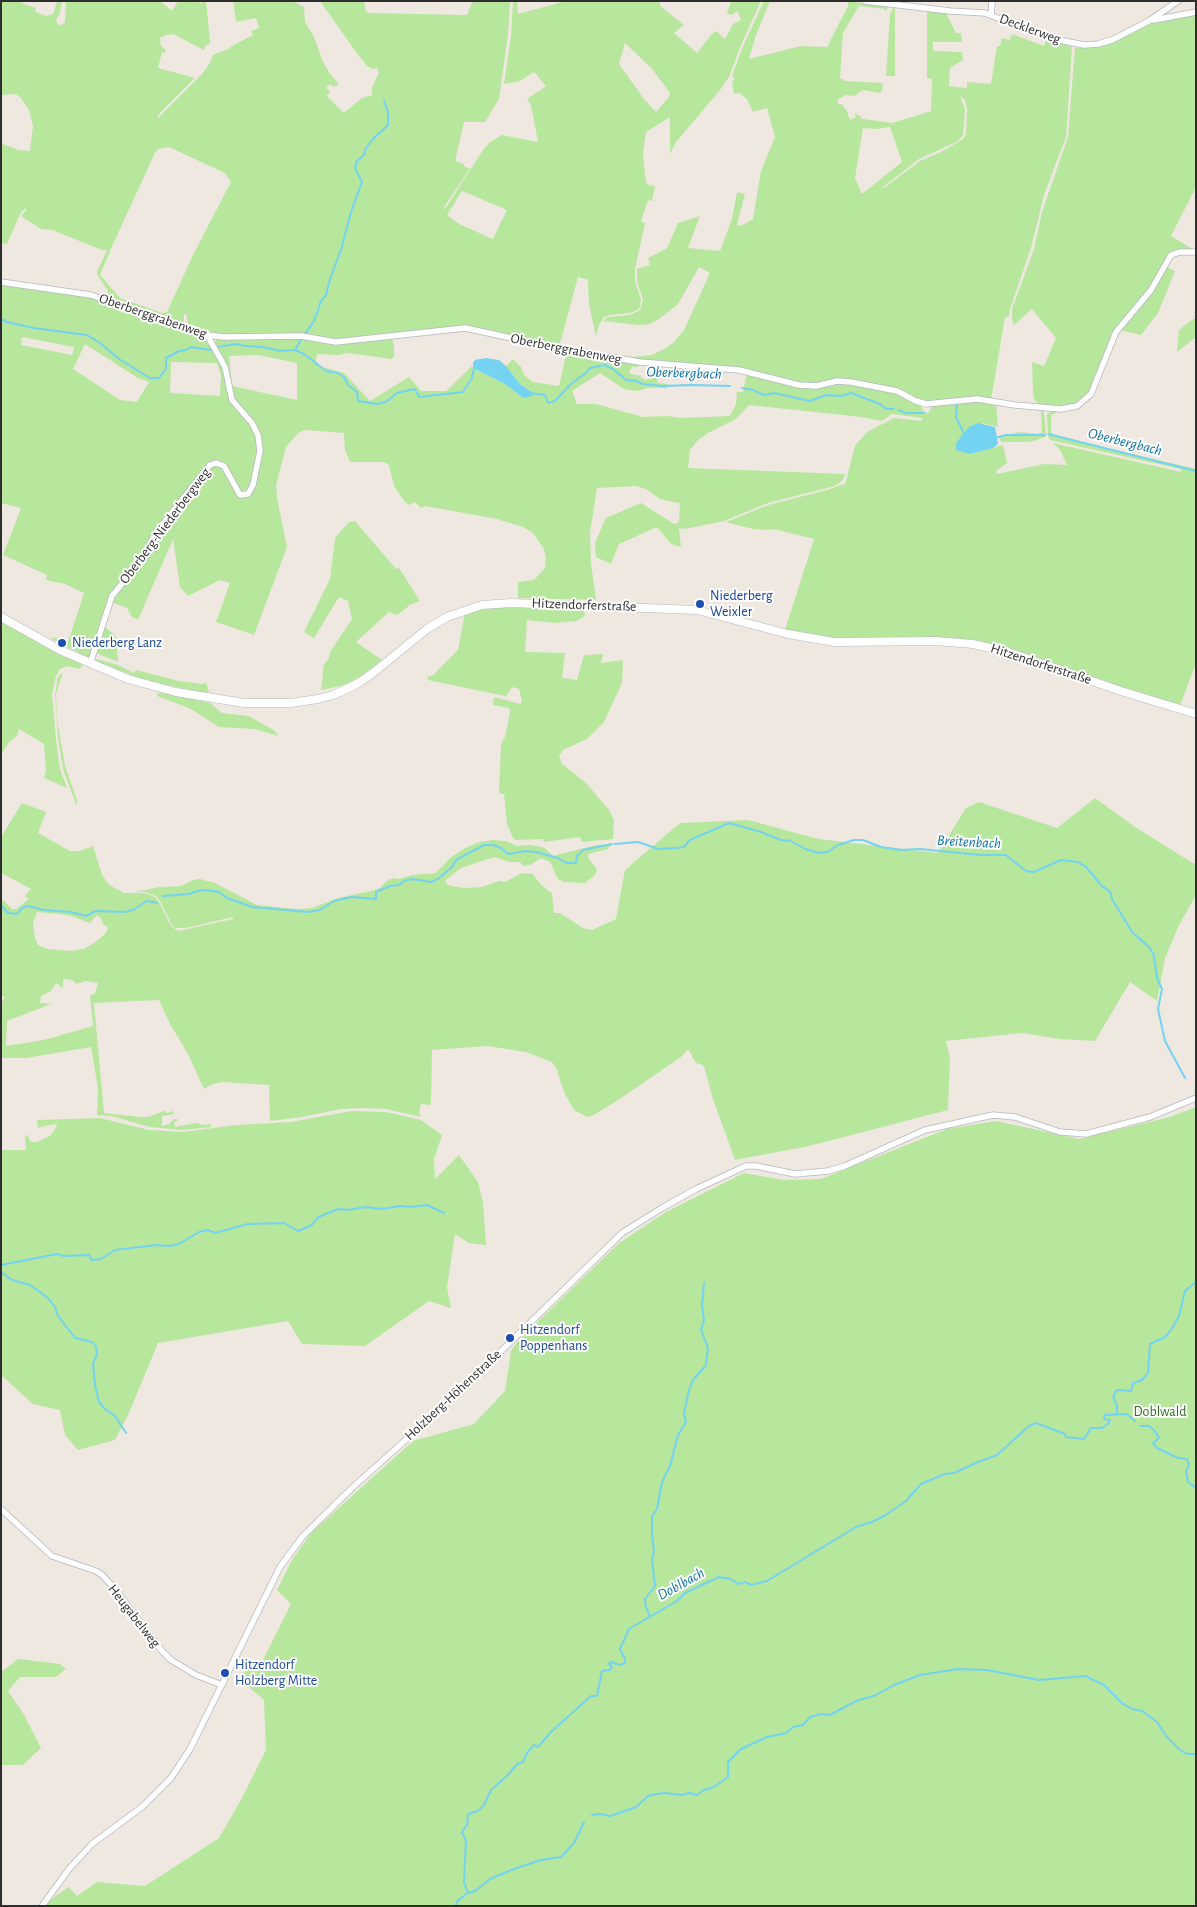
<!DOCTYPE html>
<html>
<head>
<meta charset="utf-8">
<style>
	body { margin:0 }
	#map { position:relative; width:1197px; height:1907px; overflow:hidden; background:#efe8e1; font-family:"Alegreya Sans",sans-serif }
	canvas { display:block }
	.frame { position:absolute; inset:0; border:2px solid #2e2e2e; pointer-events:none }
</style>
</head>
<body>
<div id="map">
<canvas width="1197" height="1907"></canvas>
<div class="frame"></div>
</div>
<script>
const ctx = document.querySelector('canvas').getContext('2d');
ctx.lineJoin = 'round';
function paint(path, color) { ctx.fillStyle = color; ctx.fill(path, 'evenodd'); }
const toPath = rows => new Path2D(rows.map(r => 'M' + r).join(''));
function trace(path, color, width, dash) { ctx.strokeStyle = color; ctx.lineWidth = width; ctx.lineCap = dash ? 'butt' : 'round'; ctx.setLineDash(dash || []); ctx.stroke(path); }
function write(font, color, halo, rows, align = 'center') {
  ctx.font = font + ' "Alegreya Sans",sans-serif'; ctx.lineWidth = 4; ctx.setLineDash([]); ctx.textBaseline = 'middle'; ctx.strokeStyle = halo; ctx.fillStyle = color; for (const [text, x, y, turn = 0] of rows) {
    ctx.save(); ctx.translate(x, y); ctx.rotate((+turn || 0) * Math.PI / 180); ctx.textAlign = isNaN(turn) ? turn : align; if (halo) ctx.strokeText(text, 0, 0); ctx.fillText(text, 0, 0); ctx.restore();
  }
}
paint(toPath([
	[1,1,23,1,22,3,36,8,35,12,46,16,53,14,57,2,56,1,62,1,60,13,56,20,59,26,65,22,66,2,64,1,160,1,172,11,178,1,197,1,201,4,201,1,206,1,210,41,210,44,205,46,204,50,173,34,166,35,160,38,161,46,165,49,166,53,162,52,158,68,195,78,158,115,158,118,201,75,210,63,213,55,231,48,230,47,253,35,251,31,259,28,256,18,236,22,233,1,292,1,304,7,305,22,314,37,323,62,330,74,339,84,334,87,330,84,326,88,330,92,327,96,344,113,362,98,372,95,372,87,379,73,377,68,373,69,367,66,356,52,320,1,364,1,366,11,369,13,467,15,473,1,510,1,508,36,499,99,485,122,464,122,455,161,464,164,464,166,470,169,444,207,445,209,483,150,490,142,502,135,538,142,531,105,527,99,546,86,534,72,520,81,504,84,511,36,513,1,517,1,518,14,566,1,660,1,660,6,684,25,674,33,697,53,711,35,716,31,725,39,733,24,741,20,738,11,731,15,727,13,731,1,761,1,741,45,729,77,720,90,676,142,670,154,670,117,646,132,643,154,645,175,647,185,655,186,652,201,648,200,641,221,645,223,635,269,635,281,641,300,640,307,637,310,630,313,610,315,604,317,599,325,596,336,589,304,588,280,578,277,559,347,478,329,336,340,223,336,189,328,186,314,184,314,184,326,105,297,108,296,108,291,98,276,97,272,107,250,102,250,52,230,41,229,21,216,26,210,26,208,21,212,7,244,1,243,1,143,18,150,30,151,33,126,29,110,21,98,16,94,1,95],
	[625,43,652,69,668,90,670,94,668,98,656,112,644,99,619,64],
	[169,147,225,173,231,182,193,255,167,312,162,313,120,298,100,275,113,244,155,153,158,149],
	[462,191,507,210,493,239,459,224,447,215],
	[764,1,770,1,756,35,749,59,801,46,827,47,848,6,848,1,887,7,887,11,884,9,859,6,843,33,840,78,845,81,883,83,882,91,879,93,864,90,859,92,855,96,846,95,837,100,839,105,842,104,845,109,846,109,850,120,856,117,855,114,859,115,862,119,893,123,931,111,932,79,927,78,927,11,946,13,956,33,961,33,962,42,933,42,933,51,962,52,963,60,950,68,949,86,967,88,967,82,991,84,997,46,1000,46,1002,38,1010,40,1012,34,1044,46,1047,39,1072,47,1066,137,1044,195,1031,248,1010,309,1009,316,1005,317,991,400,926,402,893,388,824,383,808,385,745,370,664,363,597,354,596,351,632,357,652,355,666,348,674,342,684,330,710,273,699,267,678,304,659,319,650,324,639,325,603,321,608,317,630,315,640,310,643,300,637,281,637,269,650,265,648,258,667,248,678,223,700,216,688,248,720,251,732,219,737,192,745,194,737,225,741,226,753,219,761,171,775,137,767,108,753,112,747,99,739,93,734,94,732,81,735,79,732,76,743,46],
	[960,96,965,100,967,109,966,134,963,139,941,152,920,161,884,188,883,187,919,159,956,142,963,136,965,109],
	[890,127,902,162,862,194,855,178,863,128,876,129],
	[893,8,895,8,895,76,886,76,890,15],
	[1196,14,1196,187,1171,236,1194,250,1177,250,1170,253,1150,289,1117,329,1089,393,1079,403,1066,407,1040,406,1034,399,1033,393,1032,362,1044,366,1056,338,1032,309,1014,325,1012,320,1012,309,1034,249,1042,212,1068,137,1075,48,1106,45,1150,23],
	[1166,267,1175,271,1158,313,1141,335,1119,330],
	[1,284,90,296,201,337,206,341,221,363,230,401,254,430,258,446,254,476,247,493,242,494,226,467,209,464,108,599,89,658,52,639,52,637,68,642,84,593,65,584,46,580,47,575,3,555,21,508,1,503],
	[22,337,74,347,74,348,72,355,21,345],
	[85,344,138,378,149,382,137,402,120,400,73,369],
	[171,362,217,363,221,376,220,396,170,393],
	[1196,317,1196,337,1177,352,1179,330],
	[301,337,316,340,391,337,394,345,394,357,391,359,348,353,338,355,317,354,316,361,319,366,344,373,370,401,409,377,421,391,446,391,472,366,473,368,505,384,523,398,531,391,520,384,506,366,513,359,521,367,524,375,533,382,559,386,567,351,639,364,638,367,632,367,629,372,630,374,638,375,645,380,648,379,651,374,655,373,658,383,667,384,667,388,647,388,637,391,624,389,600,373,572,391,577,404,596,404,643,417,667,416,681,418,730,416,736,404,737,392,743,392,747,373,799,387,837,382,892,391,920,404,924,412,928,413,933,405,968,400,996,403,998,427,983,423,970,454,1003,445,1007,463,996,471,997,474,1044,464,1067,465,1060,450,1053,443,1181,472,1181,469,1050,440,1048,436,1047,414,1052,411,1060,411,1051,415,1051,433,1063,438,1196,469,1196,663,1180,706,983,643,936,638,842,639,815,636,785,630,814,539,774,529,767,530,753,529,726,522,768,505,827,490,844,484,845,485,855,446,867,432,894,418,922,421,922,418,892,414,882,421,861,417,749,405,736,419,708,433,698,440,690,450,688,468,845,474,843,480,835,486,768,503,724,521,685,529,679,528,681,547,671,544,657,527,619,544,611,564,596,557,595,543,606,518,641,503,674,524,679,522,680,502,678,503,660,499,646,489,636,486,597,488,590,533,591,563,596,600,518,598,518,582,534,580,545,568,546,559,544,549,533,533,523,527,497,519,425,506,421,508,415,502,409,505,404,501,394,486,389,465,384,462,350,462,345,450,344,433,305,430,298,433,286,447,276,485,277,498,287,547,254,635,216,622,230,583,220,580,188,596,180,587,173,539,138,620,132,617,127,608,111,602,159,532,211,466,221,466,241,498,249,496,261,440,237,405,215,346,216,338],
	[258,355,297,363,297,400,232,386,229,356],
	[1041,410,1044,412,1046,437,1029,442,1001,442,999,436,1021,432,1038,434,1042,432],
	[355,521,396,569,399,568,420,601,410,605,397,615,389,612,356,642,382,660,362,675,345,685,321,690,324,664,329,658,330,652,352,619,348,601,339,597,314,638,304,632,330,579,335,538,349,522],
	[511,605,584,609,585,616,576,621,554,623,527,620,525,652,565,653,562,678,577,680,584,655,603,654,601,663,623,660,622,683,604,722,587,739,563,750,559,756,562,764,586,783,609,810,614,820,613,839,582,842,580,837,544,842,543,839,515,840,513,838,507,824,504,794,499,793,501,744,505,737,510,712,509,708,493,705,494,697,521,704,522,701,519,689,512,687,507,695,505,696,428,680,427,677,433,675,458,650,465,612,482,607],
	[1,621,82,664,82,667,79,669,67,666,60,669,56,676,52,694,57,749,60,769,67,788,44,778,46,771,44,744,19,729,17,736,10,741,1,754],
	[104,626,116,636,118,662,98,654,97,651],
	[97,659,118,665,134,673,136,670,179,681,202,684,206,683,209,692,206,693,147,681,96,661],
	[63,672,56,694,57,719,65,766,78,803,76,804,63,769,58,738,55,694,58,677],
	[157,693,170,694,210,703,222,713,248,716,254,719,275,731,278,736,255,729,219,727,189,708,157,696],
	[1095,798,1135,827,1196,865,1196,895,1179,925,1165,958,1157,1001,1130,982,1095,1041,1060,1039,1022,1033,946,1041,950,1058,948,1110,809,1146,735,1160,713,1099,705,1070,703,1065,696,1063,688,1049,681,1057,621,1098,592,1116,587,1117,574,1110,565,1094,556,1068,552,1062,526,1052,488,1046,432,1050,431,1100,430,1105,421,1104,419,1113,421,1117,386,1109,364,1108,341,1109,302,1117,270,1121,269,1085,222,1082,213,1084,204,1089,188,1054,170,1024,159,1000,94,1003,104,1113,141,1117,148,1117,164,1111,167,1113,173,1111,174,1114,162,1116,162,1126,169,1124,174,1119,177,1119,178,1120,174,1123,175,1127,196,1123,203,1125,211,1124,211,1127,183,1130,150,1127,111,1116,97,1115,98,1088,91,1047,26,1058,1,1058,1,1003,5,997,1,995,1,898,12,909,16,909,29,899,25,896,31,889,1,873,1,837,22,803,46,812,38,833,70,851,80,851,93,846,102,875,109,885,124,893,145,893,155,897,159,902,171,926,178,931,233,919,233,917,186,928,175,928,172,925,160,901,156,896,145,892,133,892,160,887,181,886,193,880,200,879,215,883,257,905,297,909,312,908,338,898,371,891,380,888,388,880,394,878,399,879,412,875,436,873,450,858,465,848,479,842,493,840,506,841,517,846,530,845,542,847,546,849,553,856,596,845,612,844,608,849,588,854,589,859,597,869,595,875,585,883,564,882,558,879,550,862,541,858,530,865,523,866,520,862,509,862,494,857,461,868,446,880,446,884,452,886,464,888,482,887,499,881,505,882,522,873,533,874,541,885,552,893,554,913,560,913,583,928,592,930,616,919,625,870,680,823,748,820,818,839,938,853,966,808,979,802,1057,828],
	[37,912,68,915,90,923,97,915,100,917,104,925,108,927,106,933,94,943,84,949,71,951,47,949,38,945,35,938,33,923],
	[65,979,72,980,77,984,85,981,98,983,95,994,90,995,93,1026,44,1040,6,1046,7,1021,51,1004,40,1003,41,996,51,991,56,983,63,988,63,980],
	[1196,1107,1196,1896,1194,1906,46,1906,50,1900,69,1887,77,1896,97,1882,145,1886,219,1838,241,1800,266,1750,264,1700,245,1684,243,1673,262,1662,291,1604,277,1590,292,1560,311,1533,413,1441,474,1424,505,1391,511,1351,518,1341,619,1243,666,1212,744,1173,783,1180,821,1179,947,1129,996,1121,1079,1139,1170,1117],
	[352,1111,386,1112,421,1120,442,1135,434,1159,435,1179,459,1155,478,1182,483,1203,486,1245,469,1243,455,1234,447,1287,451,1308,429,1301,365,1346,302,1344,288,1321,158,1343,128,1415,115,1440,78,1450,65,1435,60,1410,33,1404,1,1375,1,1150,26,1150,25,1136,28,1135,30,1141,33,1142,37,1142,50,1136,57,1126,56,1124,49,1125,38,1128,37,1120,100,1118,149,1130,183,1132,237,1125,291,1122],
	[18,1659,60,1664,66,1669,56,1677,20,1677,8,1691,23,1713,41,1748,23,1765,1,1765,1,1672]
]), '#b7e69d');
paint(toPath([
	[486,358,499,360,506,366,520,384,533,393,532,396,523,398,505,384,473,368,473,363,475,360],
	[978,423,995,427,998,444,993,448,970,454,956,450,956,443,969,427]
]), '#73d3f1');
trace(toPath([
	[1,319,7,322,33,328,87,335,100,343,119,359,150,378,159,378,166,369,166,358,179,351,186,350,191,347,211,350,218,347,235,344,246,346,263,347,280,351,295,350,304,354,326,371,338,373,344,377,348,385,357,392,358,401,377,404,386,402,397,393,415,389,419,397,463,392,472,378,474,368],
	[305,334,314,321,321,301,326,295,330,279,341,250,351,212,362,182,355,168,357,161,364,155,366,148,373,139,388,125,388,112,384,101],
	[295,350,302,338],
	[742,388,753,390,764,395,774,393,810,401,826,395,842,396,851,393,880,404,886,409,894,409],
	[530,393,545,395,548,403,555,401,571,384,586,373,590,368,604,365,613,369,626,380,636,381,643,384,663,386,692,385,730,386],
	[957,403,956,417,965,436],
	[898,410,906,413,924,413],
	[1048,434,1196,471],
	[995,438,1006,435,1045,435],
	[615,844,638,842,658,849,676,848,684,847,690,840,729,823,761,832,781,840,791,841,805,849,819,853,828,852,838,845,854,840,863,840,881,847,901,850,920,849,980,855,1006,855,1026,871,1034,872,1061,860,1078,862,1086,867,1101,885,1110,892,1112,899,1132,932,1150,948,1154,956,1157,978,1162,989,1158,1009,1165,1041,1185,1078],
	[163,896,189,894,197,891,206,890,219,892,227,898,252,907,308,912,320,910,334,901,351,897,376,899,376,892,390,886,399,885,404,881,412,879,431,882,438,879,452,867,456,860,484,845,493,845,501,848,508,854,526,851,536,852,558,858,566,863,576,863,577,856,583,850,612,844],
	[1,905,8,913,17,914,22,908,28,906,44,910,71,912,86,916,96,911,124,912,133,910,147,901,157,903],
	[1,1265,57,1254,64,1256,89,1255,92,1260,101,1259,115,1250,156,1245,168,1246,179,1244,199,1232,208,1230,215,1233,248,1224,284,1223,298,1231,312,1225,317,1218,325,1214,339,1209,348,1210,366,1207,381,1209,401,1206,411,1207,427,1205,444,1213],
	[1,1272,12,1280,30,1285,48,1298,55,1307,58,1316,75,1338,92,1342,96,1346,97,1355,93,1363,95,1385,99,1402,105,1409,115,1416,126,1433],
	[1117,1413,1117,1405,1113,1397,1117,1390,1131,1391,1133,1383,1142,1380,1148,1373,1150,1344,1165,1337,1171,1330,1179,1316,1185,1291,1196,1282],
	[1140,1426,1149,1426,1155,1431,1159,1438,1153,1443,1157,1448,1178,1458,1187,1459,1189,1465,1186,1471,1188,1482,1196,1488],
	[650,1616,646,1607,645,1599,655,1586,652,1560,654,1551,652,1534,652,1516,657,1509,662,1482,670,1466,678,1435,686,1422,684,1414,689,1390,693,1380,706,1365,708,1348,701,1330,704,1320,702,1306,704,1283],
	[592,1815,600,1814,610,1816,628,1810,636,1807,648,1796,657,1794,664,1793,682,1795,689,1793,697,1795,704,1790,714,1787,728,1777,728,1762,741,1749,767,1737,786,1733,793,1727,803,1725,810,1717,821,1714,830,1715,856,1701,876,1695,894,1685,920,1675,958,1669,987,1670,1039,1680,1085,1676,1104,1685,1123,1704,1132,1709,1142,1711,1157,1722,1167,1737,1180,1750,1187,1754,1196,1754],
	[468,1893,475,1891,490,1879,514,1869,541,1860,561,1857,574,1843,584,1822],
	[456,1906,457,1901,468,1893,464,1882,466,1841,462,1832,467,1825,468,1814,478,1811,484,1805,491,1790,508,1775,517,1764,523,1762,527,1753,534,1745,538,1747,551,1732,591,1696,597,1696,602,1671,610,1670,612,1667,609,1664,611,1662,620,1665,625,1663,625,1659,620,1649,629,1629,677,1601,685,1593,719,1577,731,1579,738,1584,745,1582,751,1585,767,1581,856,1527,872,1522,884,1516,906,1501,921,1484,945,1474,954,1473,978,1462,997,1455,1028,1427,1036,1423,1065,1434,1066,1437,1084,1439,1091,1428,1102,1428,1109,1423,1110,1420,1104,1419,1105,1415,1127,1414,1135,1421]
]), '#73d3f1', 2);
const street = toPath([
	[865,1,950,11,985,13,1049,38,1084,45,1098,44,1112,40,1149,21,1178,1],
	[991,15,992,1],
	[1154,20,1196,12],
	[1,282,91,295,187,329,207,335,223,337,301,336,336,342,465,328,544,345,639,362,739,370,799,385,816,386,837,381,851,382,897,391,916,401,926,404,977,399,1015,405,1060,409,1077,406,1091,394,1116,332,1151,290,1171,255,1180,252,1196,252],
	[90,664,112,596,141,560,157,531,210,465,216,463,224,466,240,495,248,494,253,485,260,451,258,435,252,423,232,400,225,367,207,335],
	[1,1509,52,1556,96,1571,102,1575,115,1589,162,1651,171,1660,196,1675,222,1685],
	[42,1906,69,1869,92,1844,142,1807,171,1778,190,1749,280,1567,303,1536,353,1487,456,1395,622,1233,662,1208,696,1189,746,1166,756,1166,795,1174,828,1171,845,1166,925,1130,993,1115,1015,1117,1060,1132,1086,1134,1150,1117,1196,1098]
]);
const secondary = toPath([
	[1,617,60,650,128,679,176,692,244,703,291,703,318,699,333,695,357,684,373,673,427,629,447,617,482,605,511,603,697,610,788,634,834,642,936,641,973,644,1008,652,1121,691,1196,714]
]);
trace(street, '#b4b7c1', 7);
trace(secondary, '#b4b7c1', 9);
trace(street, '#fff', 5.5);
trace(secondary, '#fff', 8);
for (const [x, y, r, color] of [
	[700,604,5,"#1a4fb4"],
	[62,643,5,"#1a4fb4"],
	[510,1338,5,"#1a4fb4"],
	[225,1673,5,"#1a4fb4"]
]) { const dot = new Path2D(); dot.arc(x, y, r, 0, 2 * Math.PI); ctx.fillStyle = color; ctx.fill(dot); trace(dot, '#fff', 2); }
write('14px', '#2e2e2e', '#fff', [
	["Decklerweg",1030,29,20],
	["Oberberggrabenweg",153,316,19],
	["Oberberggrabenweg",566,349,11],
	["Oberberg-Niederbergweg",165,526,-53],
	["Hitzendorferstraße",584,605,2],
	["Hitzendorferstraße",1041,664,18],
	["Holzberg-Höhenstraße",453,1395,-43],
	["Heugabelweg",134,1616,52]
]);
write('14px', '#164399', '#fff', [
	["Niederberg",710,596],
	["Weixler",710,612],
	["Niederberg Lanz",72,643],
	["Hitzendorf",520,1330],
	["Poppenhans",520,1346],
	["Hitzendorf",235,1665],
	["Holzberg Mitte",235,1681]
], 'left');
write('14px', '#2d6f1a', '#fff', [
	["Doblwald",1160,1412]
]);
write('italic 15px', '#0b73a4', '#fff', [
	["Oberbergbach",684,373,2],
	["Oberbergbach",1125,442,14],
	["Breitenbach",969,842,3],
	["Doblbach",681,1584,-29]
]);
</script>
</body>
</html>
